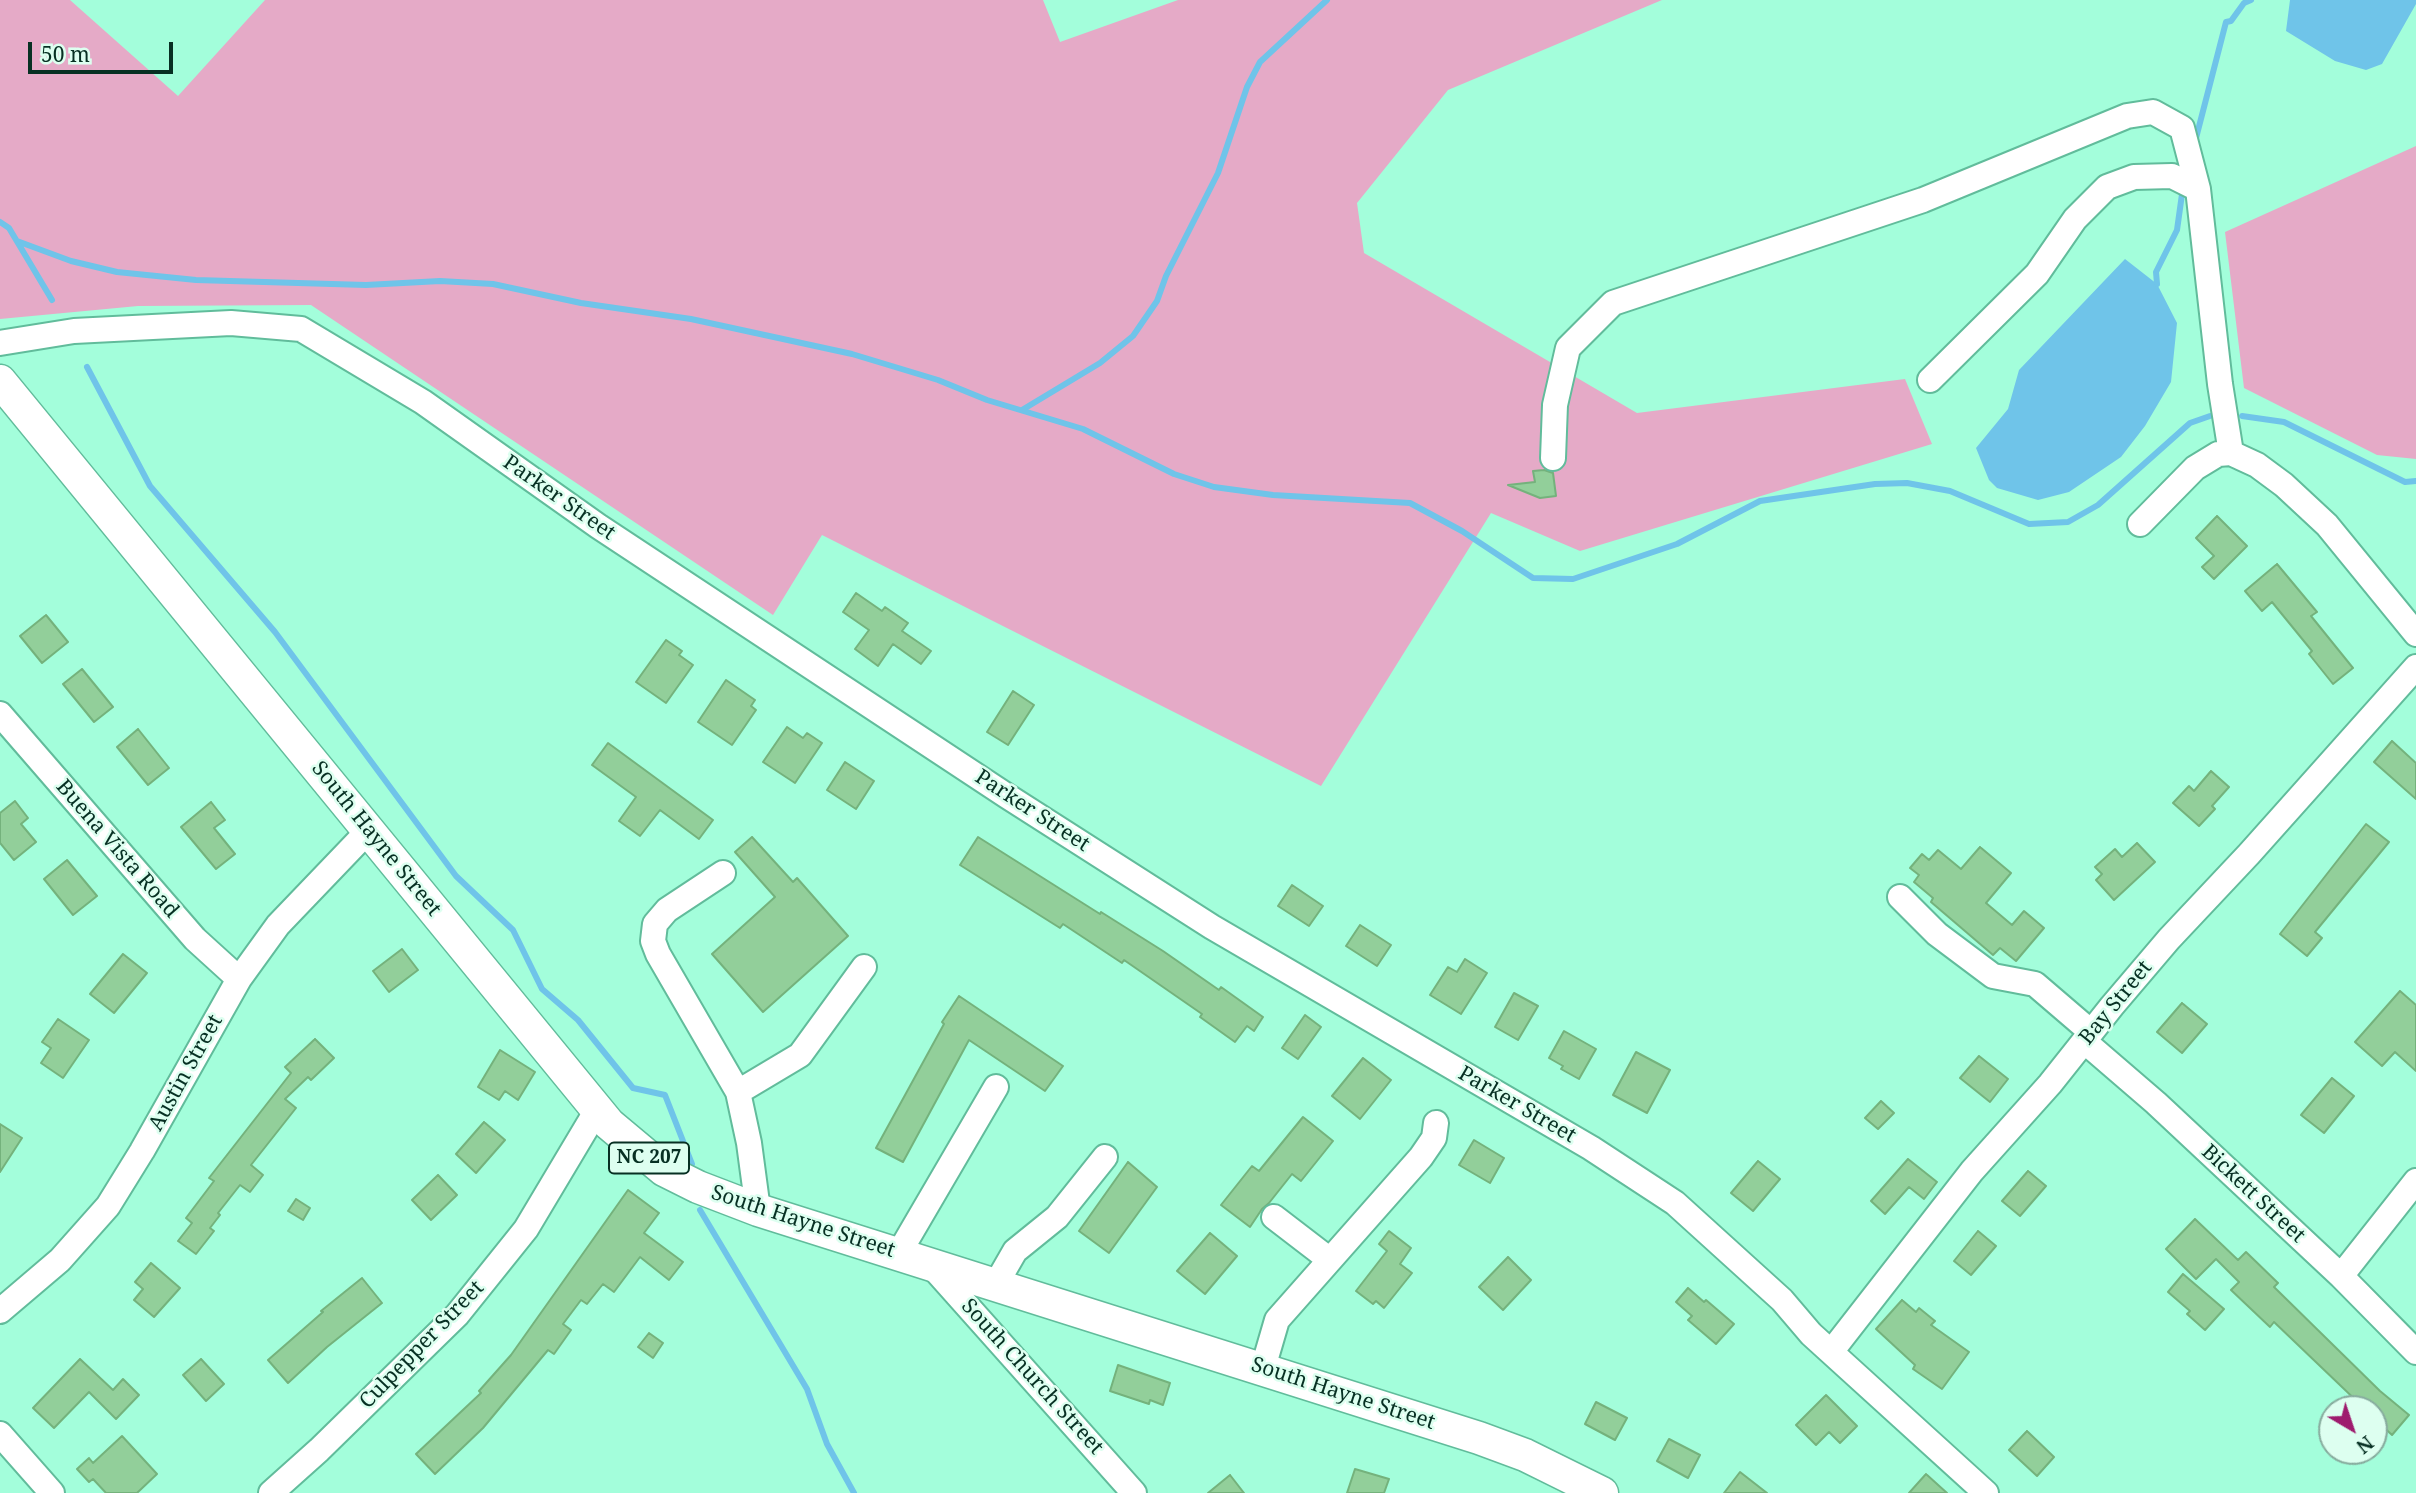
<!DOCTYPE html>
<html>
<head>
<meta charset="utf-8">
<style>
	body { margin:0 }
	#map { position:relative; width:2416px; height:1493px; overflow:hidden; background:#a3fedb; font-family:"Noto Serif",serif }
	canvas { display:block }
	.north { position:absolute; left:2318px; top:1395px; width:70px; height:70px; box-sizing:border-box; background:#ddfff0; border:2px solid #87ac9e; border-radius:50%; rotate:141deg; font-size:19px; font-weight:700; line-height:28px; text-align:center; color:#073023 }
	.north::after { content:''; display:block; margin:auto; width:24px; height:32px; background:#9e1c6e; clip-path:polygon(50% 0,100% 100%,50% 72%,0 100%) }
	.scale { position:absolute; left:28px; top:42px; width:145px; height:32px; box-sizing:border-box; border:4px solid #073023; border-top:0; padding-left:9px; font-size:21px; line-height:24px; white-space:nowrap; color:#073023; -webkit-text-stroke:5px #ddfff0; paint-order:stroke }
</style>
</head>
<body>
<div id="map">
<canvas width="2416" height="1493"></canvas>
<div class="north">N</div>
<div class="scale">50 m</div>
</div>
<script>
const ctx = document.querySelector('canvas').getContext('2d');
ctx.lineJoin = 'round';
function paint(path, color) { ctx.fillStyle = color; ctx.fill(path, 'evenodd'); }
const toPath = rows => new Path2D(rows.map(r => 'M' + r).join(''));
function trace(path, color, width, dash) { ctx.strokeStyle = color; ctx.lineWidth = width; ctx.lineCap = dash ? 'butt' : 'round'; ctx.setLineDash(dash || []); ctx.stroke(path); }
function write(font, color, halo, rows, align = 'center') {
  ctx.font = font + ' "Noto Serif",serif'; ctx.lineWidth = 5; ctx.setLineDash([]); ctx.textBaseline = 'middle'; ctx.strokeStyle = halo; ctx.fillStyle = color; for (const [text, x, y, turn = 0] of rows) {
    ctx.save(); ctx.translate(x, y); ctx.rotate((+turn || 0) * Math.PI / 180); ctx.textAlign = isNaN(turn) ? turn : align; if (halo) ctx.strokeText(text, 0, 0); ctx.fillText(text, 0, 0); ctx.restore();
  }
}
paint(toPath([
	[0,0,70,0,178,96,265,0,1043,0,1060,42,1178,0,1662,0,1448,90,1357,203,1364,253,1637,413,1905,379,1932,444,1580,551,1491,513,1321,786,822,535,773,615,311,305,138,306,0,319],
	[2416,146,2416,459,2377,455,2244,388,2225,232]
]), '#e5aac7');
paint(toPath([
	[2290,0,2416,0,2416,4,2382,64,2366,70,2335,61,2286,31],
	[2125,259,2157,284,2177,323,2171,382,2145,426,2121,457,2069,492,2038,500,1997,488,1989,480,1976,448,2008,409,2019,370]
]), '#6fc4e9');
trace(toPath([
	[2195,142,2226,22,2231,21,2244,3,2251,0],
	[0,222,9,228,52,300],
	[17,241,71,261,117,272,196,280,366,285,440,281,493,284,581,303,691,319,852,354,938,380,987,400,1083,429,1174,474,1214,487,1273,495,1410,503,1462,531,1533,578,1573,579,1677,544,1760,501,1875,484,1907,483,1950,491,2029,524,2068,522,2098,505,2190,423,2210,416],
	[2157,284,2156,272,2177,230,2183,187],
	[87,367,150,486,275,632,456,876,513,930,542,989,578,1020,633,1088,665,1095,692,1164],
	[1022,410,1100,363,1133,336,1157,301,1166,276,1218,173,1247,87,1260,62,1327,0],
	[2242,416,2284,422,2405,482,2416,481],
	[700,1210,807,1389,827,1444,854,1493]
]), '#6fc4e9', 6);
const building = toPath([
	[1544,470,1553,473,1556,496,1540,498,1508,485,1535,482,1533,471,1544,470],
	[2217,516,2247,546,2214,579,2202,567,2214,556,2196,538,2217,516],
	[2277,564,2317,612,2311,616,2353,668,2333,684,2309,654,2312,651,2272,602,2262,611,2245,591,2277,564],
	[856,593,882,611,885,607,908,623,902,631,931,651,921,664,893,644,878,666,855,649,869,630,843,612,856,593],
	[46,615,68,642,42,663,20,636,46,615],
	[666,640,682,651,679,655,693,665,666,703,636,682,666,640],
	[82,669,113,707,94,722,63,684,82,669],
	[726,680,755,700,751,706,756,710,732,745,698,722,726,680],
	[1013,691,1034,705,1008,745,987,732,1013,691],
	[787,727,803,738,807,733,822,743,795,783,763,762,787,727],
	[138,729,169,768,148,785,117,747,138,729],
	[2392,741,2416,763,2416,799,2374,762,2392,741],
	[608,743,713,820,699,839,660,810,640,836,619,821,636,797,592,765,608,743],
	[845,762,874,781,856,809,827,790,845,762],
	[2211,771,2229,787,2212,806,2215,809,2199,826,2173,803,2189,786,2194,791,2211,771],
	[15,801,28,818,21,824,36,842,14,860,0,843,0,813,15,801],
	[211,802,225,820,214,828,235,854,216,869,181,827,211,802],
	[2366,824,2389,842,2315,932,2322,938,2307,956,2280,934,2366,824],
	[752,837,793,882,797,878,848,936,763,1012,712,954,775,897,735,852,752,837],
	[978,837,1100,914,1101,912,1163,951,1219,990,1221,987,1263,1017,1254,1031,1247,1026,1235,1042,1200,1017,1202,1014,1124,960,1122,963,1063,924,1060,928,960,865,978,837],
	[2137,843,2155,862,2114,900,2096,880,2102,874,2095,867,2115,849,2122,857,2137,843],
	[1980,847,2011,873,1986,903,2012,925,2024,911,2044,928,2016,961,2000,948,1993,955,1931,902,1933,898,1914,882,1919,875,1910,868,1922,854,1929,860,1938,850,1961,869,1980,847],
	[67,860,97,896,73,915,44,879,67,860],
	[1292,885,1323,906,1309,926,1278,906,1292,885],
	[1360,925,1391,945,1377,966,1346,946,1360,925],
	[402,949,418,970,389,992,373,971,402,949],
	[123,954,147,973,114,1013,90,994,123,954],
	[1465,959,1487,973,1461,1014,1430,995,1448,967,1457,972,1465,959],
	[2400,991,2416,1005,2416,1071,2395,1052,2382,1066,2355,1042,2400,991],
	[1514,993,1538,1006,1518,1040,1495,1027,1514,993],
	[959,996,1063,1066,1045,1091,969,1040,903,1162,876,1148,944,1024,942,1022,959,996],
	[2182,1003,2207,1024,2182,1053,2157,1032,2182,1003],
	[1305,1015,1321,1027,1298,1059,1282,1048,1305,1015],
	[58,1019,89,1040,63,1078,41,1063,51,1048,42,1042,58,1019],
	[1564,1031,1596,1049,1579,1079,1561,1069,1563,1066,1549,1058,1564,1031],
	[315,1039,334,1058,311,1080,308,1077,285,1099,296,1108,251,1165,263,1175,250,1192,240,1185,218,1213,220,1215,210,1228,214,1231,196,1254,178,1241,192,1223,186,1218,214,1181,209,1178,291,1073,285,1067,315,1039],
	[500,1050,535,1072,518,1100,505,1091,499,1100,478,1087,500,1050],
	[1636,1052,1670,1070,1647,1113,1613,1095,1636,1052],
	[1979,1056,2008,1079,1990,1102,1960,1078,1979,1056],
	[1363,1058,1391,1080,1360,1119,1332,1096,1363,1058],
	[2332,1078,2354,1096,2324,1133,2301,1115,2332,1078],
	[1881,1101,1894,1113,1878,1129,1865,1118,1881,1101],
	[1303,1117,1333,1141,1301,1181,1292,1174,1269,1203,1262,1209,1250,1227,1221,1205,1252,1166,1259,1171,1303,1117],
	[484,1122,505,1140,476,1173,456,1154,484,1122],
	[0,1124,22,1138,0,1172,0,1124],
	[1474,1140,1504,1158,1490,1183,1459,1165,1474,1140],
	[1908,1159,1937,1182,1924,1199,1909,1187,1885,1214,1871,1201,1908,1159],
	[1758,1161,1780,1179,1753,1211,1731,1193,1758,1161],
	[1128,1162,1157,1187,1109,1253,1079,1231,1128,1162],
	[2028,1171,2046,1186,2020,1216,2002,1201,2028,1171],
	[438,1175,457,1195,431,1220,412,1200,438,1175],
	[628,1190,659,1213,644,1233,683,1262,669,1280,640,1257,614,1292,603,1284,587,1304,581,1300,563,1324,571,1330,554,1354,548,1350,483,1428,435,1474,416,1454,481,1393,479,1391,511,1355,628,1190],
	[296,1199,310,1208,303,1220,288,1211,296,1199],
	[2195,1219,2238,1260,2246,1252,2278,1283,2274,1287,2380,1391,2409,1415,2392,1435,2374,1418,2374,1409,2365,1409,2274,1322,2270,1327,2231,1290,2239,1282,2216,1259,2196,1279,2166,1249,2195,1219],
	[1389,1231,1411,1248,1400,1264,1412,1273,1384,1308,1376,1301,1373,1304,1356,1291,1387,1251,1379,1244,1389,1231],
	[1978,1231,1996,1246,1971,1275,1954,1261,1978,1231],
	[1210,1233,1237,1256,1205,1294,1177,1271,1210,1233],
	[1508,1257,1531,1280,1503,1310,1479,1287,1508,1257],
	[151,1263,180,1288,154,1317,134,1300,143,1289,135,1282,151,1263],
	[2183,1274,2224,1309,2205,1330,2187,1314,2190,1311,2168,1292,2183,1274],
	[362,1278,382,1303,327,1347,288,1383,268,1360,323,1312,321,1311,362,1278],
	[1688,1288,1704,1302,1706,1300,1734,1324,1716,1344,1688,1320,1692,1316,1676,1302,1688,1288],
	[1902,1300,1916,1312,1919,1308,1935,1321,1931,1325,1969,1352,1942,1389,1913,1369,1915,1365,1876,1329,1902,1300],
	[649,1333,663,1343,653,1358,638,1347,649,1333],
	[80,1359,113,1390,123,1379,139,1395,116,1419,89,1392,54,1428,33,1408,80,1359],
	[201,1359,224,1384,206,1401,183,1375,201,1359],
	[1118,1365,1170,1383,1163,1405,1150,1400,1149,1404,1110,1391,1118,1365],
	[1826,1395,1857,1426,1840,1443,1829,1432,1816,1445,1796,1425,1826,1395],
	[1596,1402,1627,1418,1615,1440,1585,1424,1596,1402],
	[2027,1431,2054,1457,2037,1476,2009,1450,2027,1431],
	[122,1436,157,1474,137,1493,106,1493,93,1479,89,1482,77,1469,89,1458,93,1463,122,1436],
	[1669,1439,1700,1455,1688,1478,1657,1461,1669,1439],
	[1355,1469,1389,1479,1384,1493,1347,1493,1355,1469],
	[1740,1472,1767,1493,1724,1493,1740,1472],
	[1926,1474,1947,1493,1909,1493,1926,1474],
	[1230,1475,1244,1493,1208,1493,1230,1475]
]);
paint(building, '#92cf9a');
trace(building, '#74b27c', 2);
const minor = toPath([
	[0,343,74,331,231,323,301,329,423,402,598,526,1007,796,1212,927,1591,1148,1675,1203,1782,1300,1811,1334,1986,1493],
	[1930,380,2037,274,2075,219,2107,187,2134,177,2172,176,2198,189],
	[1553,458,1555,405,1568,348,1613,303,1923,200,2127,116,2153,112,2182,128,2198,189,2220,384,2231,453],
	[2140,524,2195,468,2218,454,2231,453,2257,465,2284,485,2327,525,2416,634],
	[0,714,195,939,239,979],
	[723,873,667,910,655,924,653,941,658,954,738,1092],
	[1900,897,1937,934,1993,976,2035,984,2091,1032],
	[2084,1041,2156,1103,2341,1276,2416,1352],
	[758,1210,749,1143,738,1092,800,1055,864,967],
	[1274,1217,1330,1260],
	[899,1253,996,1087],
	[929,1263,1134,1493],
	[2341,1276,2416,1181],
	[996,1284,1015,1251,1057,1217,1105,1157],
	[0,1311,60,1260,108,1206,142,1151,239,979,278,925,369,830],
	[1831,1352,1972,1171,2050,1084,2112,1006,2169,939,2249,854,2416,667],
	[1263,1368,1277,1320,1421,1157,1434,1138,1436,1123],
	[0,1434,52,1493],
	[271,1493,319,1450,457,1315,526,1229,597,1110]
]);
const major = toPath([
	[0,381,609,1124,664,1170,698,1187,758,1210,1479,1438,1525,1455,1602,1493]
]);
trace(minor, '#61bc9b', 28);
trace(major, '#61bc9b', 35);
trace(minor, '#fff', 24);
trace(major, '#fff', 32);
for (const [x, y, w] of [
	[649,1158,80]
]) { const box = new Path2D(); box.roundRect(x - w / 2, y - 15.5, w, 31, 5); ctx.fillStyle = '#ddfff0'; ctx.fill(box); trace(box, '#073023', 2); }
write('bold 19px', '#073023', null, [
	["NC 207",649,1158]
]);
write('21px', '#073023', '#ddfff0', [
	["Parker Street",559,498,35],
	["Parker Street",1032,811,33],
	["South Hayne Street",376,839,51],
	["Buena Vista Road",117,849,49],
	["Bay Street",2116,1003,-51],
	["Austin Street",186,1073,-61],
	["Parker Street",1517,1105,30],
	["Bickett Street",2253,1194,43],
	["South Hayne Street",803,1222,18],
	["Culpepper Street",422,1345,-46],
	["South Church Street",1032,1377,48],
	["South Hayne Street",1343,1394,18]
]);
</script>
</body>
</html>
